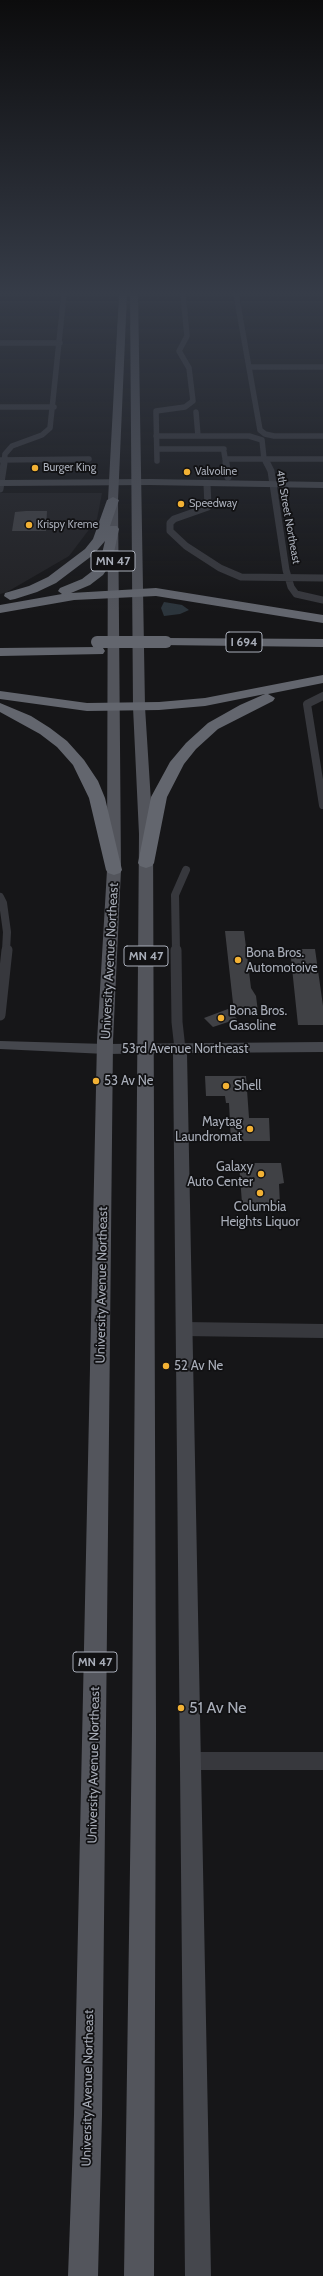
<!DOCTYPE html>
<html>
<head>
<meta charset="utf-8">
<style>
	body { margin:0 }
	canvas { display:block; background:#161618 }
</style>
</head>
<body>
<canvas width="323" height="2276"></canvas>
<script>
const ctx = document.querySelector('canvas').getContext('2d');
ctx.lineJoin = 'round';
function paint(path, color) { ctx.fillStyle = color; ctx.fill(path, 'evenodd'); }
const toPath = rows => new Path2D(rows.map(r => 'M' + r).join(''));
function trace(path, color, width, dash) { ctx.strokeStyle = color; ctx.lineWidth = width; ctx.lineCap = dash ? 'butt' : 'round'; ctx.setLineDash(dash || []); ctx.stroke(path); }
function write(font, color, halo, rows, align = 'center') {
  ctx.font = font + ' Cabin,sans-serif'; ctx.lineWidth = 3.5; ctx.setLineDash([]); ctx.textBaseline = 'middle'; ctx.strokeStyle = halo; ctx.fillStyle = color; for (const [text, x, y, turn = 0] of rows) {
    ctx.save(); ctx.translate(x, y); ctx.rotate((+turn || 0) * Math.PI / 180); ctx.textAlign = isNaN(turn) ? turn : align; if (halo) ctx.strokeText(text, 0, 0); ctx.fillText(text, 0, 0); ctx.restore();
  }
}
paint(toPath([
	[0,493,102,493,97,519,69,556,7,592,0,594]
]), '#222225');
paint(toPath([
	[164,602,182,605,189,610,180,614,164,616,161,608]
]), '#2c353c');
paint(toPath([
	[26,511,47,511,46,531,12,531,15,512],
	[225,931,244,931,251,988,256,996,258,1012,234,1012],
	[290,949,315,949,323,1006,323,1025,298,1025],
	[228,1009,237,1019,213,1027,204,1018],
	[205,1076,246,1076,249,1118,269,1118,270,1141,231,1141,229,1103,226,1103,225,1096,206,1096],
	[239,1163,281,1163,284,1183,279,1184,280,1205,242,1203]
]), '#404145');
trace(toPath([
	[236,294,260,430,265,434,274,436,323,436],
	[0,343,60,343],
	[250,367,323,367],
	[0,407,54,407],
	[196,412,198,436],
	[156,436,249,436,262,440,264,459,267,464],
	[157,449,224,449],
	[224,452,226,464],
	[225,459,323,459],
	[0,460,89,459],
	[157,461,156,411,185,407,193,401,189,368,179,351,187,336,183,294],
	[4,464,5,454,12,446,42,435,50,428,64,294]
]), '#37383d', 5.5);
trace(toPath([
	[226,463,228,477],
	[267,463,271,471,286,570,291,587,296,594,323,600],
	[207,484,208,507,174,519,170,523,170,531,186,546,220,568,241,577,323,578],
	[0,489,4,463]
]), '#37383d', 7);
trace(toPath([
	[323,696,307,704,323,805],
	[0,897,3,903,7,932,6,951],
	[176,951,175,895,186,870]
]), '#37383d', 8);
trace(toPath([
	[176,950,177,1022,180,1049],
	[0,1015,7,950]
]), '#37383d', 11);
trace(toPath([
	[184,1329,323,1331]
]), '#37383d', 14);
trace(toPath([
	[190,1761,323,1761]
]), '#37383d', 18);
paint(toPath([
	[150,479,323,482,323,488,150,485,0,486,0,480,150,479],
	[0,1041,106,1044,323,1042,323,1052,187,1053,211,2276,185,2276,173,1053,106,1054,0,1049,0,1041]
]), '#45474d');
paint(toPath([
	[119,294,127,294,118,500,121,870,113,1041,102,2115,98,2276,68,2276,74,2115,97,1041,107,870,108,500,119,294],
	[130,294,138,294,145,707,153,834,156,1731,154,2276,124,2276,132,1731,139,834,133,707,130,294]
]), '#53555c');
paint(toPath([
	[113,497,119,500,110,526,117,526,119,529,112,562,103,575,90,585,71,593,156,588,323,615,323,623,156,596,74,600,0,613,0,605,62,594,58,591,60,588,82,579,95,569,100,562,105,541,93,555,56,583,37,592,15,599,10,600,4,596,5,593,29,586,48,577,85,549,93,539,107,500,113,497],
	[166,638,323,639,323,647,161,645,159,642,166,638],
	[98,647,103,648,105,651,103,654,0,656,0,648,98,647],
	[323,675,323,683,268,694,275,698,273,701,218,729,196,749,184,764,167,797,154,863,152,866,146,868,140,866,138,863,151,797,170,762,186,743,208,723,240,705,265,694,205,706,159,710,87,711,0,699,0,691,87,703,159,702,205,698,323,675],
	[0,703,31,716,50,728,67,741,84,760,98,781,105,798,122,870,120,873,114,875,108,873,106,870,89,798,73,765,57,747,40,734,0,712,0,703]
]), '#63666e');
trace(toPath([
	[97,642,166,642]
]), '#63666e', 12);
const sky = ctx.createLinearGradient(0, 0, 0, 612);
sky.addColorStop(0, '#0c0c0d');
sky.addColorStop(0.48, '#363c48');
sky.addColorStop(1, '#363c4800');
ctx.fillStyle = sky;
ctx.fillRect(0, 0, 323, 612);
for (const [x, y, r, color] of [
	[35,468,4,"#f2b134"],
	[187,472,4,"#f2b134"],
	[181,504,4,"#f2b134"],
	[29,525,4,"#f2b134"],
	[238,960,4,"#f2b134"],
	[221,1018,4,"#f2b134"],
	[96,1081,4,"#f2b134"],
	[226,1086,4,"#f2b134"],
	[250,1129,4,"#f2b134"],
	[261,1174,4,"#f2b134"],
	[260,1193,4,"#f2b134"],
	[166,1366,4,"#f2b134"],
	[181,1708,4,"#f2b134"]
]) { const dot = new Path2D(); dot.arc(x, y, r, 0, 2 * Math.PI); ctx.fillStyle = color; ctx.fill(dot); trace(dot, '#111113', 1.5); }
write('11px', '#a8adb8', '#111113', [
	["Burger King",43,468],
	["Valvoline",195,472],
	["Speedway",189,504],
	["Krispy Kreme",37,525]
], 'left');
write('11px', '#a8adb8', '#111113', [
	["4th Street Northeast",288,517,80]
]);
for (const [x, y, w] of [
	[113,561,44],
	[244,642,36],
	[146,956,44],
	[95,1662,44]
]) { const box = new Path2D(); box.roundRect(x - w / 2, y - 10, w, 20, 3); ctx.fillStyle = '#111113'; ctx.fill(box); trace(box, '#a8adb8', 1); }
write('bold 12px', '#a8adb8', null, [
	["MN 47",113,561],
	["I 694",244,642],
	["MN 47",146,956],
	["MN 47",95,1662]
]);
write('13px', '#a8adb8', '#111113', [
	["Bona Bros.",246,953],
	["Automotoive",246,968],
	["Bona Bros.",229,1011],
	["Gasoline",229,1026],
	["53 Av Ne",104,1081],
	["Shell",234,1086],
	["Maytag",242,1122,"right"],
	["Laundromat",242,1137,"right"],
	["Galaxy",253,1167,"right"],
	["Auto Center",253,1182,"right"],
	["Columbia",260,1207,"center"],
	["Heights Liquor",260,1222,"center"],
	["52 Av Ne",174,1366]
], 'left');
write('13px', '#a8adb8', '#111113', [
	["University Avenue Northeast",110,961,-87],
	["53rd Avenue Northeast",185,1049],
	["University Avenue Northeast",102,1285,-89],
	["University Avenue Northeast",94,1765,-89],
	["University Avenue Northeast",88,2088,-89]
]);
write('16px', '#a8adb8', '#111113', [
	["51 Av Ne",189,1708]
], 'left');
</script>
</body>
</html>
